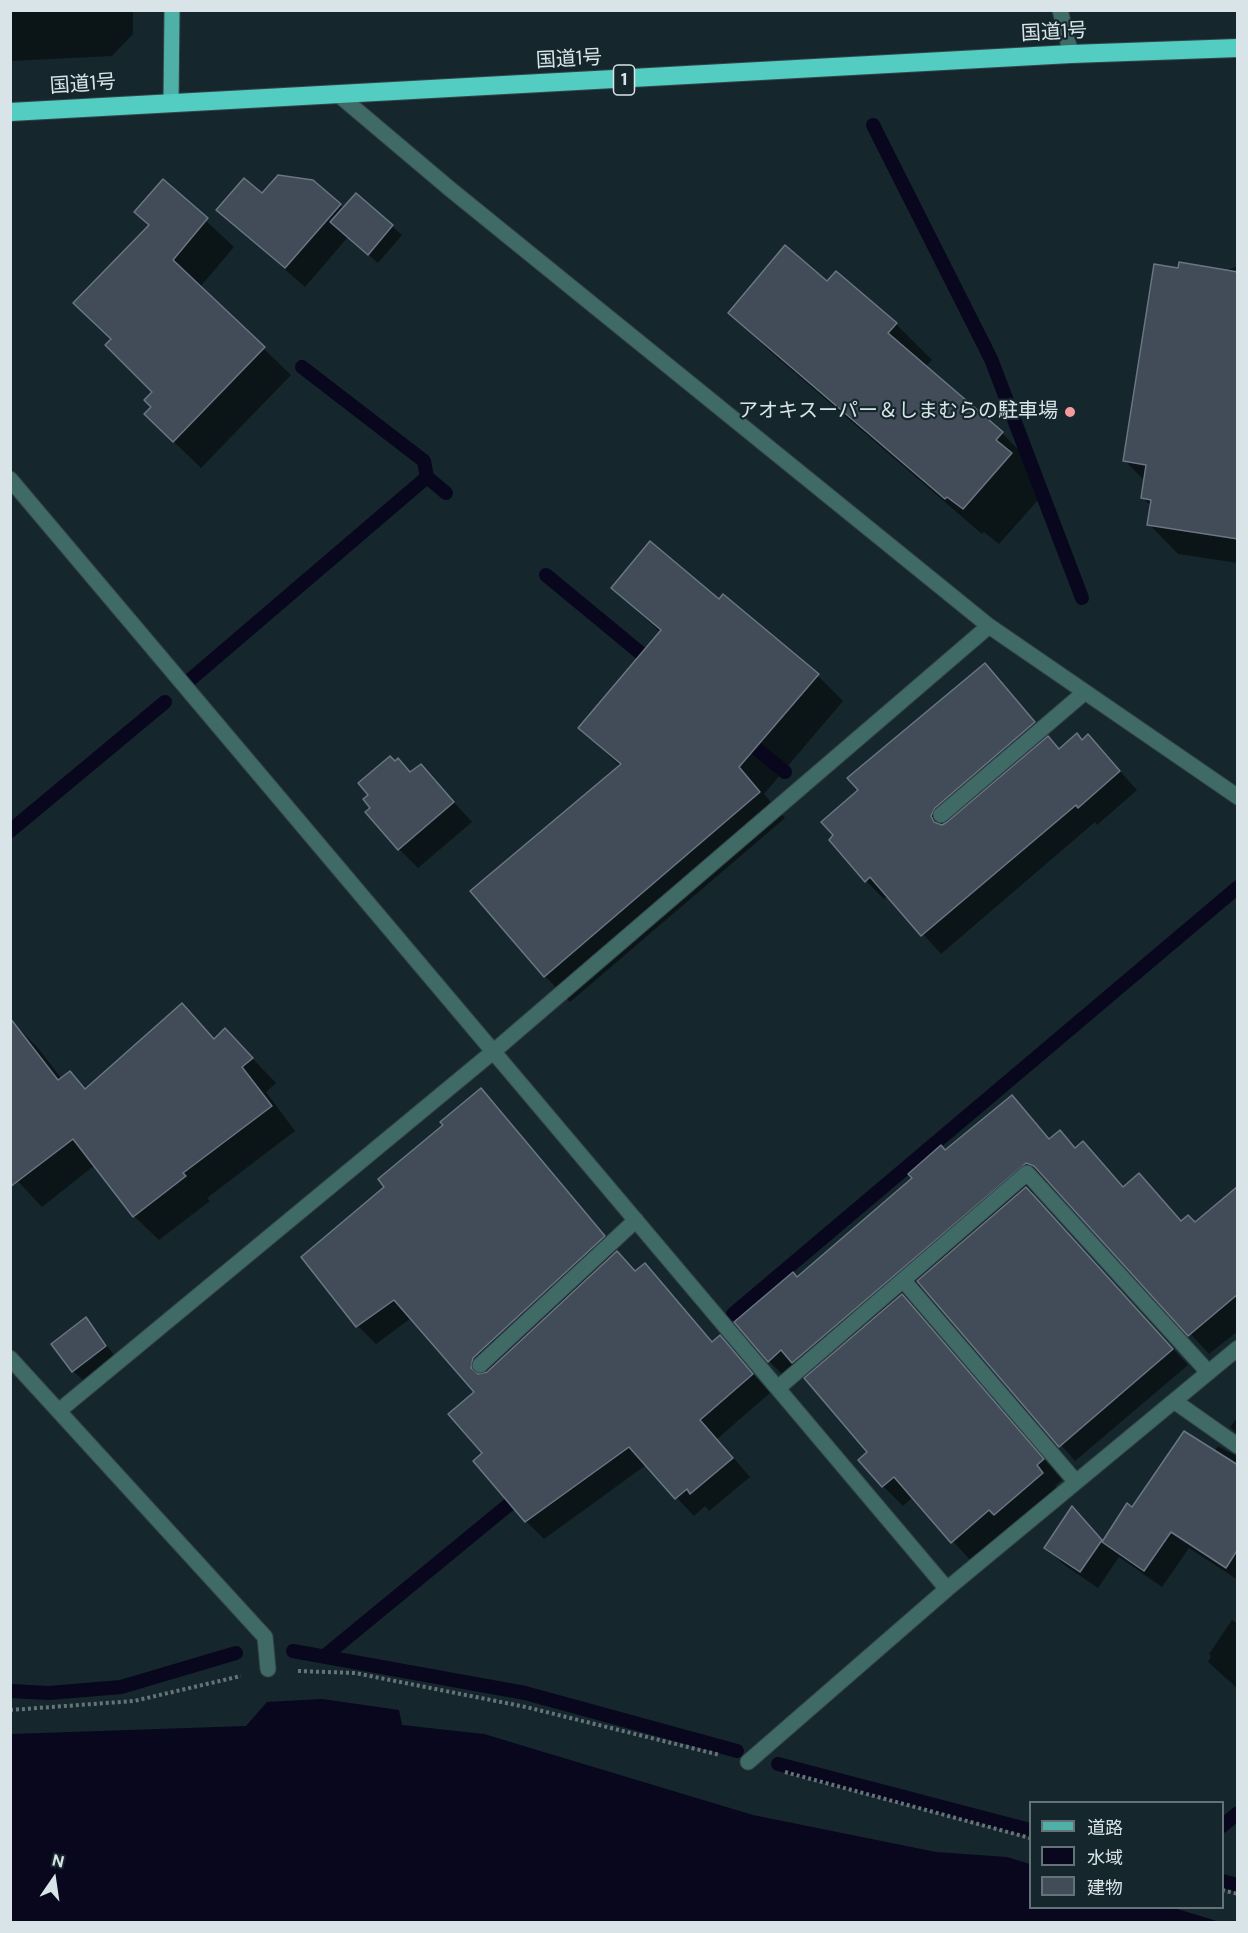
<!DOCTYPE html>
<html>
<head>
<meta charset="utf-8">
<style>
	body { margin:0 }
	#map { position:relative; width:1248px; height:1933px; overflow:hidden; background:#15272c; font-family:"DM Sans","Noto Sans JP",sans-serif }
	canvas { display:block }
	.frame { position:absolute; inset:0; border:12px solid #d9e4e8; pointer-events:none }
	.legend { position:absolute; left:1029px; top:1801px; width:195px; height:108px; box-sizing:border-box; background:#15272c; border:2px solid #637377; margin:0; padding:8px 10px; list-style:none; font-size:18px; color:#d9e4e8 }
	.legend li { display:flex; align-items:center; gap:12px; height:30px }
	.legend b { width:30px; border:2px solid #637377 }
	.north { position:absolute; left:24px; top:1849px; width:60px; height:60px; -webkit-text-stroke:4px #15272c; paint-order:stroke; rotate:13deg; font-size:16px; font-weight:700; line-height:24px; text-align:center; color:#d9e4e8 }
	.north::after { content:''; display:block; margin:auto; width:21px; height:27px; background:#d9e4e8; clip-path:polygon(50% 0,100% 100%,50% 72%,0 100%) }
</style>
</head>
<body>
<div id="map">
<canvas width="1248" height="1933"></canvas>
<div class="frame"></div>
<ul class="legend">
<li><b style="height:8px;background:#4fb0a8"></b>道路</li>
<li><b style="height:16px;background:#09071e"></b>水域</li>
<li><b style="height:16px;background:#414c58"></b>建物</li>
</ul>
<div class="north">N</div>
</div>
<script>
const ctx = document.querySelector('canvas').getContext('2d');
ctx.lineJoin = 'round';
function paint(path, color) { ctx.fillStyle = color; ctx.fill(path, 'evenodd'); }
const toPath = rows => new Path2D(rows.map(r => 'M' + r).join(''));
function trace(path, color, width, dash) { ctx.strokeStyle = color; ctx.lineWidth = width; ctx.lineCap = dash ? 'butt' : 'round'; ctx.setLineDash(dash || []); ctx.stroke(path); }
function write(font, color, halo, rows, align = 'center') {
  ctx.font = font + ' "DM Sans","Noto Sans JP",sans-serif'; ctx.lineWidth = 4.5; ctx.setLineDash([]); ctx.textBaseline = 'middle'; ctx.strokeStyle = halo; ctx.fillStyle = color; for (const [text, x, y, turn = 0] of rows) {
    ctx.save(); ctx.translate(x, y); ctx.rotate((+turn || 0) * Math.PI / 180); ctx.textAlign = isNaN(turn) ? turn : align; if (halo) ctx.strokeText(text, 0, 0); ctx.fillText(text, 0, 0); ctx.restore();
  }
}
paint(toPath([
	[322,1699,399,1710,402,1725,484,1734,753,1815,936,1852,1007,1857,1030,1864,1030,1908,1174,1908,1220,1922,11,1922,11,1734,246,1726,267,1702]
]), '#09071e');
paint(toPath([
	[10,10,133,10,133,34,112,56,10,61],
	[163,181,234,247,200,287,291,375,201,468,173,441,153,407,154,392,112,340,150,226,136,212],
	[262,195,340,205,344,209,356,195,402,235,378,263,348,237,305,287,218,210],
	[1238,266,1238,563,1178,554,1149,524,1151,506,1143,498,1145,481,1124,460,1179,269,1225,271],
	[827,283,896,324,932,360,925,367,1002,433,1038,469,1033,476,1047,490,999,544,984,532,982,534,766,348,730,312],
	[613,588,719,601,723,596,818,676,843,701,764,794,785,818,570,1002,545,976,621,767,580,728,661,633],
	[985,665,1060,750,1088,736,1137,790,1097,825,1095,822,941,954,888,895,884,899,866,881,860,791],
	[421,766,472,822,418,868,399,849,411,774],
	[182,1005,215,1039,225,1030,276,1083,266,1092,295,1131,207,1198,210,1201,159,1240,134,1216,95,1165,42,1207,10,1173,12,1022,37,1047,62,1079,70,1073,87,1090],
	[481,1090,499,1108,620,1256,636,1272,645,1265,713,1342,720,1337,770,1393,717,1439,750,1477,709,1511,705,1506,694,1516,646,1465,544,1539,526,1521,484,1453,476,1392,411,1318,376,1344,358,1326,386,1187],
	[1011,1098,1051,1140,1060,1132,1077,1148,1083,1143,1124,1187,1139,1175,1182,1222,1195,1224,1238,1188,1238,1331,1209,1354,1053,1184,1046,1182,1032,1194,1188,1365,1075,1461,923,1286,907,1301,1062,1480,1055,1486,1061,1493,971,1561,913,1497,903,1506,883,1486,860,1460,869,1452,800,1370,788,1380,769,1361,797,1278],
	[86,1319,115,1356,83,1380,73,1371],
	[1238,1417,1238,1434,1230,1427],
	[1218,1446,1238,1457,1238,1580,1189,1548,1162,1587,1119,1557,1098,1588,1063,1564,1046,1547,1073,1509,1104,1542,1133,1509,1214,1452],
	[1232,1620,1238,1624,1238,1689,1208,1662,1211,1656,1209,1654]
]), '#0007');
trace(toPath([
	[873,125,991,359,1082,598],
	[302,367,424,461,427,477],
	[546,575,655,665],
	[191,679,427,477,446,493],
	[742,737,785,772],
	[10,831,165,702],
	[733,1314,1238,887],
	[293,1651,525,1693,737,1751],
	[326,1655,523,1493],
	[10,1691,49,1693,121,1687,236,1653],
	[778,1764,1030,1830],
	[1222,1826,1238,1813],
	[1222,1881,1238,1885]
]), '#09071e', 14);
const building = toPath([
	[278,175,313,180,341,204,285,268,216,210,244,178,262,193,278,175],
	[163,179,208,218,173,260,265,347,173,442,144,414,151,407,144,400,152,392,105,345,111,339,73,303,149,225,134,212,163,179],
	[356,193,393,225,368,255,330,222,356,193],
	[785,245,827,281,836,271,897,323,888,333,1003,432,996,440,1012,453,963,509,947,497,945,499,728,313,785,245],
	[1179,262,1238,272,1238,539,1147,525,1151,500,1141,498,1146,465,1123,461,1154,264,1178,268,1179,262],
	[650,541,719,599,723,594,819,674,739,767,760,792,544,977,470,891,621,764,578,728,661,630,611,588,650,541],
	[985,663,1035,722,935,808,931,816,934,822,942,825,947,822,1048,736,1059,749,1077,733,1082,740,1088,734,1120,771,1078,808,1076,805,921,936,870,877,865,882,829,840,833,835,821,822,858,790,847,778,985,663],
	[390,756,395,761,398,758,410,772,421,764,454,802,398,850,365,812,370,808,363,799,368,795,358,783,390,756],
	[182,1003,214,1039,225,1028,253,1058,242,1067,272,1106,183,1173,186,1176,133,1217,73,1139,10,1187,10,1018,58,1080,70,1071,85,1089,182,1003],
	[481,1088,605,1236,473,1358,471,1368,478,1374,487,1372,617,1251,635,1271,645,1263,712,1342,720,1335,753,1374,700,1420,733,1458,690,1494,687,1489,675,1499,629,1447,525,1522,473,1461,482,1453,448,1414,474,1392,394,1300,356,1327,301,1257,384,1187,378,1179,443,1125,440,1122,481,1088],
	[1012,1095,1049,1139,1060,1130,1075,1148,1083,1141,1123,1187,1139,1173,1181,1221,1188,1215,1195,1222,1238,1186,1238,1294,1188,1336,1034,1166,1026,1163,792,1363,781,1350,768,1362,734,1322,793,1272,797,1277,912,1178,908,1174,941,1145,945,1150,1012,1095],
	[1026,1187,1173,1349,1059,1447,917,1281,1026,1187],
	[902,1294,1044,1459,1037,1465,1043,1473,994,1515,989,1510,951,1543,894,1477,882,1487,858,1460,867,1452,804,1378,902,1294],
	[86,1317,106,1346,72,1372,51,1344,86,1317],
	[1184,1431,1238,1465,1238,1549,1226,1568,1171,1532,1144,1571,1102,1542,1127,1503,1132,1507,1184,1431],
	[1072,1506,1102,1540,1080,1572,1044,1548,1072,1506]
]);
paint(building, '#414c58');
trace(building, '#6a7684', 1.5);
const minor = toPath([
	[1060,10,1071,54],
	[340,96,450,189,989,626,1238,797],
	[10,479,947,1589],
	[941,815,1085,692],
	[903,1280,1076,1482],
	[10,1358,265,1637,268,1669],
	[480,1365,636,1220],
	[778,1388,1027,1173,1208,1372],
	[1174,1401,1238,1446],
	[60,1410,494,1051,989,626],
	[748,1762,947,1589,1238,1348]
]);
const major = toPath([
	[171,102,172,10]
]);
const highway = toPath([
	[10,112,1071,54,1238,48]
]);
trace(minor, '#34454a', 17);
trace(major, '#34454a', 17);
trace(highway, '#34454a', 20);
trace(toPath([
	[298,1671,355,1673,526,1707,720,1755],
	[10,1710,134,1701,241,1676],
	[785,1772,1030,1838],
	[1222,1890,1238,1894]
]), '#657479', 4, [3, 3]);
trace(minor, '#3f6a66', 15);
trace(major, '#4fb0a8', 15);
trace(highway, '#53ccc2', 18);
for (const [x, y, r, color] of [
	[1070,412,6,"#f59b9b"]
]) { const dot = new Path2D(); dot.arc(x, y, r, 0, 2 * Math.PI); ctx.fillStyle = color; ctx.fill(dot); trace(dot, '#15272c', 2); }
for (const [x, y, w] of [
	[624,80,21]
]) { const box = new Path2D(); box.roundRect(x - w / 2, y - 15, w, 30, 4.5); ctx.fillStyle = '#15272c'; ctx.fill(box); trace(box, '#d9e4e8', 1.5); }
write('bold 18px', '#d9e4e8', null, [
	["1",624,80]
]);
write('20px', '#d9e4e8', '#15272c', [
	["国道1号",1054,33,-3],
	["国道1号",569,60,-3],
	["国道1号",83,85,-4]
]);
write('20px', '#d9e4e8', '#15272c', [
	["アオキスーパー＆しまむらの駐車場",1058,412]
], 'right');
</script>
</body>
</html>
